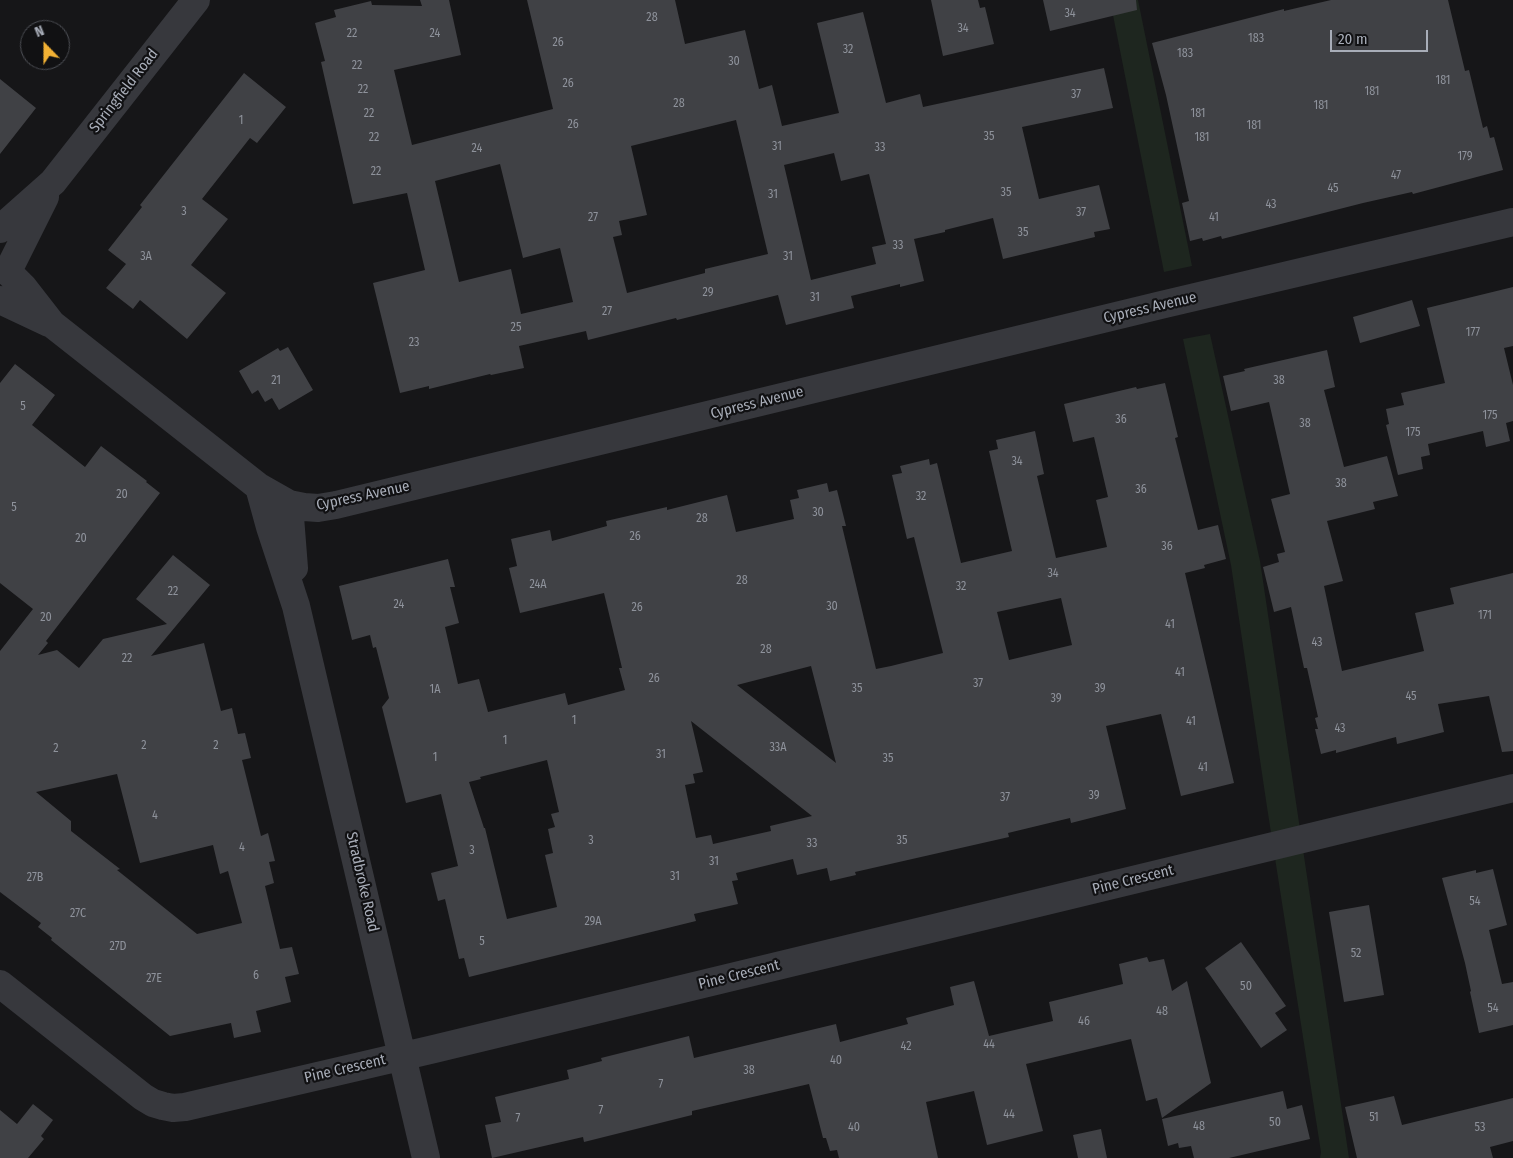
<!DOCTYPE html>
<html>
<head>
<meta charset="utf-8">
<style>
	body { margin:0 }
	#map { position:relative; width:1513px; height:1158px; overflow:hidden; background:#161618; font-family:"Fira Sans Condensed",sans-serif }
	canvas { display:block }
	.north { position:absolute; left:20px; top:20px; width:50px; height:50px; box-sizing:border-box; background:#111113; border:1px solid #4d4f55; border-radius:50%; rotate:338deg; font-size:14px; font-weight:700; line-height:20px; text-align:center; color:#a8adb8 }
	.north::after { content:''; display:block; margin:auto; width:18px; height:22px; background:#f2b134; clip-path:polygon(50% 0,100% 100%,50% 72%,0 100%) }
	.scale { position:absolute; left:1330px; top:30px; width:98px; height:22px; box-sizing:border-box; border:2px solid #a8adb8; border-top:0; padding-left:6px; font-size:15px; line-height:18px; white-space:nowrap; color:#a8adb8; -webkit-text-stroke:4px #111113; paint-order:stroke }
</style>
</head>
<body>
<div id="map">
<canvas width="1513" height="1158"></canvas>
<div class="north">N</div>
<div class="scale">20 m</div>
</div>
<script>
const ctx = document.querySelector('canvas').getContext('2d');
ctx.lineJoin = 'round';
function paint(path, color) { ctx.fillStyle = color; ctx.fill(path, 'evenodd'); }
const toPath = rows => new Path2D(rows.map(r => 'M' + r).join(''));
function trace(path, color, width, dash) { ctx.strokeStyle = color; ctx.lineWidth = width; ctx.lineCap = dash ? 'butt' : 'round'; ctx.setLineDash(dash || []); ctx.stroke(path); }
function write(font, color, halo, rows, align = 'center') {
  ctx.font = font + ' "Fira Sans Condensed",sans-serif'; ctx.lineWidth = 4.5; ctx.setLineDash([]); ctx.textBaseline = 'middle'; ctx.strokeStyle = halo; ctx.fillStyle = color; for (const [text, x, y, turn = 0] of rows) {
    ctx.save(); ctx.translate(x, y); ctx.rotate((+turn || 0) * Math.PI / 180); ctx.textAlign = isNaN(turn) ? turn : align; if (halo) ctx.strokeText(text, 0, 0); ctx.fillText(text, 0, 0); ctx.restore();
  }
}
paint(toPath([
	[1110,0,1138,0,1192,266,1164,272],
	[1210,334,1260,561,1349,1158,1320,1158,1321,1152,1267,807,1231,565,1183,339]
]), '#1e261f');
paint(toPath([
	[420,0,449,0,461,55,394,70,412,145,553,109,527,0,675,0,685,44,745,30,759,89,772,85,782,126,839,113,817,23,863,12,886,103,920,94,923,107,1104,68,1113,108,1022,127,1039,199,1099,185,1110,229,1094,232,1095,237,1003,259,993,218,945,230,945,232,914,239,924,281,900,287,900,284,851,296,854,308,786,325,778,295,677,320,676,318,588,340,586,331,519,346,524,368,491,375,490,374,429,389,429,386,400,393,373,283,425,270,407,193,353,204,321,62,325,61,315,23,336,17,334,10,371,1,372,5,422,6],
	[736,120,768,254,705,269,705,273,627,293,613,237,622,235,619,221,647,215,631,146],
	[834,153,841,181,869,174,886,244,872,247,876,264,811,280,784,165],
	[500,164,523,258,560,248,573,302,521,314,511,269,459,282,435,181],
	[931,0,978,0,980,8,985,7,994,44,943,56],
	[1043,0,1136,0,1137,10,1050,31],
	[1331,0,1448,0,1465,71,1469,70,1483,128,1487,126,1490,138,1494,137,1503,170,1413,194,1412,192,1363,203,1222,239,1221,236,1203,241,1202,238,1190,241,1182,203,1189,201,1166,95,1152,43,1284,9,1284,11],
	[244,73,286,107,257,143,250,138,202,199,228,219,191,265,226,293,187,339,140,300,133,309,106,288,126,264,108,250,142,207,140,205],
	[0,79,36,108,0,154],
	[1513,287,1513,346,1504,348,1513,385,1513,421,1506,423,1510,441,1486,447,1483,431,1428,444,1430,455,1421,457,1423,469,1398,475,1386,425,1389,424,1386,409,1404,405,1401,393,1445,383,1427,308],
	[1412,300,1420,326,1360,343,1353,317],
	[288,347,313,390,279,410,272,398,265,402,258,390,252,394,239,371,278,348,280,351],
	[1327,350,1335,387,1324,390,1344,467,1387,456,1398,496,1373,502,1375,509,1327,521,1343,581,1324,586,1342,671,1424,651,1415,613,1454,604,1450,588,1513,573,1513,751,1502,752,1489,696,1438,704,1444,732,1397,744,1396,737,1336,753,1336,750,1321,754,1315,729,1318,729,1315,718,1318,717,1307,668,1304,668,1291,607,1274,612,1263,567,1279,562,1277,554,1285,552,1271,499,1290,494,1269,402,1231,411,1223,376,1245,371,1244,369],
	[15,364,55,395,32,425,85,467,101,446,147,481,146,482,160,493,46,641,48,643,38,655,57,650,79,668,103,639,167,624,136,599,173,555,210,585,151,656,204,643,221,711,232,708,238,734,245,733,251,758,242,760,261,836,268,833,275,861,269,862,274,883,265,886,280,949,292,947,299,974,285,977,291,1002,256,1011,261,1032,234,1038,231,1023,170,1036,51,940,52,938,38,927,41,923,0,892,0,651,33,609,0,583,0,383],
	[117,774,140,863,213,845,220,874,228,871,242,923,197,934,117,870,120,869,71,831,71,821,36,792],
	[1165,383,1178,437,1175,438,1198,530,1218,525,1226,559,1204,565,1205,568,1185,573,1234,783,1181,796,1161,714,1106,726,1126,809,1071,823,1070,818,1008,833,1009,837,855,872,856,875,830,881,827,868,797,875,793,859,736,873,738,880,732,881,738,904,694,914,696,921,469,977,464,958,459,959,445,899,438,901,431,873,458,866,441,794,406,803,382,707,389,698,376,647,373,648,370,635,352,640,339,586,448,559,455,587,450,587,459,623,445,627,458,684,479,679,488,712,565,693,568,705,625,690,619,668,622,668,604,593,520,613,509,568,517,566,511,539,550,530,552,541,607,526,606,521,667,507,667,510,727,495,736,532,794,519,790,500,799,498,797,490,827,483,829,492,837,490,846,526,842,526,876,669,891,666,943,653,914,537,907,539,892,475,902,473,900,466,929,459,930,465,937,463,961,563,1012,551,989,451,998,449,996,440,1035,431,1044,474,1037,476,1056,558,1107,547,1096,500,1108,497,1094,437,1073,442,1064,404,1136,387,1137,389],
	[1061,598,1072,645,1009,660,997,612],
	[811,666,836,763,737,685],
	[691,721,812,816,770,826,771,831,713,844,711,835,696,838,685,785,695,783,693,774,703,772],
	[547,760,559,812,551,814,555,827,548,829,553,853,545,855,557,907,507,919,485,828,484,828,469,782,481,779,480,777],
	[1493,869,1507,925,1489,930,1502,984,1513,982,1513,1025,1479,1033,1470,992,1471,991,1465,963,1442,878,1476,870,1476,873],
	[1369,905,1384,995,1344,1002,1329,912],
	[1241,942,1286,1006,1275,1013,1287,1030,1261,1048,1205,968],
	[1147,957,1149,962,1164,959,1172,991,1187,981,1211,1083,1162,1118,1157,1098,1146,1101,1131,1039,1026,1064,1043,1131,987,1145,974,1091,926,1102,938,1158,839,1158,837,1150,830,1151,826,1138,823,1138,809,1084,692,1111,692,1115,584,1142,583,1137,492,1158,485,1125,501,1122,495,1097,569,1079,567,1070,602,1061,601,1058,689,1036,694,1058,836,1024,840,1042,908,1024,906,1018,954,1005,950,987,974,981,989,1036,1053,1021,1049,1002,1123,984,1119,964],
	[1283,1091,1287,1109,1302,1105,1310,1139,1229,1158,1194,1158,1191,1146,1179,1148,1178,1143,1168,1146,1162,1119],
	[1394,1096,1402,1125,1513,1098,1513,1141,1490,1147,1493,1158,1357,1158,1345,1107],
	[33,1104,53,1120,41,1136,44,1139,28,1158,0,1158,0,1110,17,1124],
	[1101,1129,1107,1158,1078,1158,1073,1135]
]), '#404145');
trace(toPath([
	[0,229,53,182,196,0],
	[10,267,45,197],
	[9,273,24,288,52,324,259,487,289,504,304,507,318,508,336,505,1161,305,1513,222],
	[0,300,49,323],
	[259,487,270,527,296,606,426,1158],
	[289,504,294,568],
	[0,984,143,1097,153,1103,163,1106,173,1108,185,1107,434,1049,1513,788]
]), '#37383d', 28);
write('12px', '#8e929b', null, [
	["34",1070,14],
	["28",652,18],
	["34",963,29],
	["22",352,34],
	["24",435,34],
	["183",1256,39],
	["26",558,43],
	["32",848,50],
	["183",1185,54],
	["30",734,62],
	["22",357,66],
	["181",1443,81],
	["26",568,84],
	["22",363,90],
	["181",1372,92],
	["37",1076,95],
	["28",679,104],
	["181",1321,106],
	["22",369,114],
	["181",1198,114],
	["1",241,121],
	["26",573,125],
	["181",1254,126],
	["35",989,137],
	["22",374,138],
	["181",1202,138],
	["31",777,147],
	["33",880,148],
	["24",477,149],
	["179",1465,157],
	["22",376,172],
	["47",1396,176],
	["45",1333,189],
	["35",1006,193],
	["31",773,195],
	["43",1271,205],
	["3",184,212],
	["37",1081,213],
	["27",593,218],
	["41",1214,218],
	["35",1023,233],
	["33",898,246],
	["3A",146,257],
	["31",788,257],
	["29",708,293],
	["31",815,298],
	["27",607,312],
	["25",516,328],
	["177",1473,333],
	["23",414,343],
	["21",276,381],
	["38",1279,381],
	["5",23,407],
	["175",1490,416],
	["36",1121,420],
	["38",1305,424],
	["175",1413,433],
	["34",1017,462],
	["38",1341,484],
	["36",1141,490],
	["20",122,495],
	["32",921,497],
	["5",14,508],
	["30",818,513],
	["28",702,519],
	["26",635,537],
	["20",81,539],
	["36",1167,547],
	["34",1053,574],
	["28",742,581],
	["24A",538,585],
	["32",961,587],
	["22",173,592],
	["24",399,605],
	["30",832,607],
	["26",637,608],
	["171",1485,616],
	["20",46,618],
	["41",1170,625],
	["43",1317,643],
	["28",766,650],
	["22",127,659],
	["41",1180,673],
	["26",654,679],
	["37",978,684],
	["35",857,689],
	["39",1100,689],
	["1A",435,690],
	["45",1411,697],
	["39",1056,699],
	["1",574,721],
	["41",1191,722],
	["43",1340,729],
	["1",505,741],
	["2",144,746],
	["2",216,746],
	["33A",778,748],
	["2",56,749],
	["31",661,755],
	["1",435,758],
	["35",888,759],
	["41",1203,768],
	["39",1094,796],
	["37",1005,798],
	["4",155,816],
	["3",591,841],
	["35",902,841],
	["33",812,844],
	["4",242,848],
	["3",472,851],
	["31",714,862],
	["31",675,877],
	["27B",35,878],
	["54",1475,902],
	["27C",78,914],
	["29A",593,922],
	["5",482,942],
	["27D",118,947],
	["52",1356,954],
	["6",256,976],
	["27E",154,979],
	["50",1246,987],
	["54",1493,1009],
	["48",1162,1012],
	["46",1084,1022],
	["44",989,1045],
	["42",906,1047],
	["40",836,1061],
	["38",749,1071],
	["7",661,1085],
	["7",601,1111],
	["44",1009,1115],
	["51",1374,1118],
	["7",518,1119],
	["50",1275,1123],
	["48",1199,1127],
	["40",854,1128],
	["53",1480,1128]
]);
write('15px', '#a8adb8', '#111113', [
	["Springfield Road",124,91,-52],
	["Cypress Avenue",1150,308,-13],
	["Cypress Avenue",757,403,-14],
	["Cypress Avenue",363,496,-12],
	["Pine Crescent",1133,880,-14],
	["Stradbroke Road",362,882,77],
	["Pine Crescent",739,975,-14],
	["Pine Crescent",345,1069,-13]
]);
</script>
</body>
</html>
